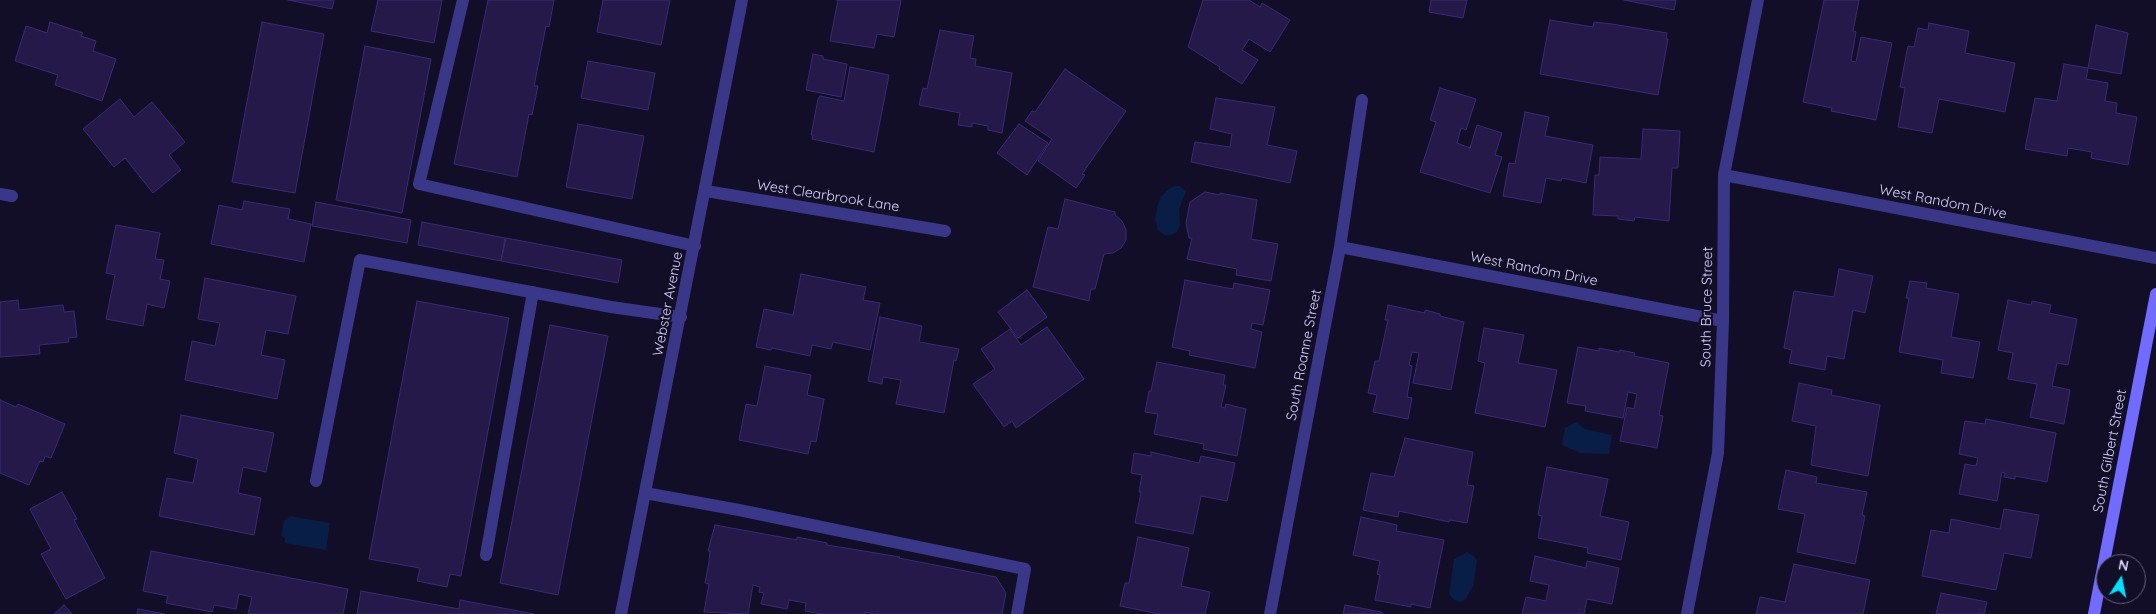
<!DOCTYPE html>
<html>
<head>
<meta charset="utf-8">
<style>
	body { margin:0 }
	#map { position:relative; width:2156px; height:614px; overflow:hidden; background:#130e27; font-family:Quicksand,sans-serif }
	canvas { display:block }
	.north { position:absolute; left:2096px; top:554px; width:50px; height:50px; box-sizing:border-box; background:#130e27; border:1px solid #635d7d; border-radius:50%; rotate:11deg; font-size:14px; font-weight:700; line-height:20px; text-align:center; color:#dad4ff }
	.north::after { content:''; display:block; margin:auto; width:18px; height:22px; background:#00e1ff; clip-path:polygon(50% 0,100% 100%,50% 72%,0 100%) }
</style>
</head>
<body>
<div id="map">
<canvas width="2156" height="614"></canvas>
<div class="north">N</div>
</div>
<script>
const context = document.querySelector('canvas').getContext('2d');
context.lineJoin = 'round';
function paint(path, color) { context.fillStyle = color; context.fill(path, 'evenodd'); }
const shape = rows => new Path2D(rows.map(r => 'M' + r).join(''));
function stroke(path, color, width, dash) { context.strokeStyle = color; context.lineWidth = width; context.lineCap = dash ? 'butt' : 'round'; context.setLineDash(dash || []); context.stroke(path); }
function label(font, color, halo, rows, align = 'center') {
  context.font = font + ' Quicksand,sans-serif'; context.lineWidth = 4.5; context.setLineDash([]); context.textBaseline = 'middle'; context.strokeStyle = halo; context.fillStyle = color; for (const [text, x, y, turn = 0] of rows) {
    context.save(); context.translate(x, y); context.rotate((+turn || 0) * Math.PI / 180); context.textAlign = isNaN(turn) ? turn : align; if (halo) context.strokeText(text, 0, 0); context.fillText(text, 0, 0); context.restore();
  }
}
const water = shape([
	[1174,186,1180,186,1186,191,1179,209,1180,225,1177,232,1171,235,1164,235,1158,230,1155,219,1157,208,1160,198,1166,191],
	[1577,422,1584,429,1612,435,1609,454,1581,453,1562,445,1565,428],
	[289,516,330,523,326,550,285,543,285,538,281,536,284,520,287,520],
	[1467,552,1473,555,1477,561,1473,586,1466,599,1461,602,1454,600,1449,594,1454,559]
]);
const building = shape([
	[288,0,334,0,332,9,288,0],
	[378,0,442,0,434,43,371,31,378,0],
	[488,0,554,0,549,27,546,26,534,86,538,86,532,115,529,114,517,177,454,164,488,0],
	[603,0,670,0,661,45,597,32,603,0],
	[837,0,901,0,894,37,877,34,874,48,830,41,838,0,837,0],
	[1203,0,1249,0,1260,7,1262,3,1290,20,1270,52,1249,39,1242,50,1258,60,1242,84,1219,69,1220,67,1188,47,1203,0],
	[1431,0,1467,0,1463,18,1429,12,1431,0],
	[1624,0,1676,0,1674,10,1624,0],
	[1824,0,1859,0,1853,31,1856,32,1851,61,1856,62,1861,37,1892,43,1876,120,1831,111,1832,108,1803,102,1824,0],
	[1550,20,1593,27,1594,22,1612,24,1667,33,1666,39,1668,39,1658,95,1540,74,1550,20],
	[50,22,83,33,81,36,96,41,93,51,116,59,102,101,55,85,58,75,15,61,26,26,47,33,50,22],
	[262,22,324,34,295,193,232,182,262,22],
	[1929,23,1969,31,1965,53,2015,63,2005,112,1939,99,1932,133,1898,127,1905,88,1900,87,1908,46,1914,47,1918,28,1928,30,1929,23],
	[2096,25,2128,33,2121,74,2088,68,2096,25],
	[940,30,974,36,970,58,976,59,975,66,1012,73,1002,133,988,130,988,126,972,123,972,127,958,125,960,113,919,105,923,88,927,89,940,30],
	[365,46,431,59,402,213,336,200,365,46],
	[813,54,823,56,823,59,847,64,841,97,806,90,813,54],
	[588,61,655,73,648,110,581,98,588,61],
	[2064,64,2088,68,2086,79,2108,83,2105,101,2117,103,2116,113,2137,117,2128,165,2091,158,2092,152,2068,148,2067,156,2025,149,2035,98,2057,101,2064,64],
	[850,67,889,75,874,152,812,139,813,135,811,135,818,99,820,96,844,101,850,67],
	[1065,69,1126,111,1082,174,1085,175,1076,188,1038,161,1052,139,1025,121,1032,111,1035,112,1065,69],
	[1440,88,1476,99,1466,130,1461,128,1457,143,1470,148,1477,125,1502,133,1495,155,1502,157,1490,193,1420,172,1436,122,1430,120,1440,88],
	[1216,98,1275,107,1267,145,1297,151,1290,183,1191,162,1195,142,1230,147,1232,134,1210,129,1216,98],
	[120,99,134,117,152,102,185,142,169,155,181,170,153,193,125,158,114,167,83,129,120,99],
	[1525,112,1549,117,1545,136,1593,145,1586,183,1562,178,1561,181,1546,178,1541,203,1503,196,1509,163,1515,164,1525,112],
	[578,124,644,136,632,199,566,187,578,124],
	[1019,124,1048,143,1027,175,997,153,1019,124],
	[1643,129,1680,131,1678,168,1672,168,1669,221,1635,217,1634,221,1618,219,1618,216,1593,215,1595,175,1599,175,1600,157,1641,159,1643,129],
	[1205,192,1220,195,1220,193,1257,200,1251,239,1278,244,1271,281,1236,275,1237,269,1187,259,1192,238,1189,238,1186,223,1190,202,1205,192],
	[1065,199,1115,212,1115,215,1122,221,1126,230,1126,240,1121,248,1113,253,1104,254,1095,289,1091,289,1089,301,1033,287,1048,227,1058,229,1065,199],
	[244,201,290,209,288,219,311,224,304,262,211,244,219,205,242,210,244,201],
	[316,202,411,220,407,243,312,226,316,202],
	[422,222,505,238,501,261,418,245,422,222],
	[116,225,160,233,155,259,164,260,160,279,170,281,164,308,147,304,143,326,106,319,115,275,106,273,116,225],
	[506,238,622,260,618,283,501,261,506,238],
	[1839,269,1873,276,1865,313,1853,310,1844,359,1827,356,1825,370,1789,363,1792,350,1784,348,1794,291,1834,297,1839,269],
	[801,274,866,287,863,300,880,303,870,350,833,342,831,349,812,345,810,356,772,348,771,350,756,347,764,309,793,315,801,274],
	[205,278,296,296,288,334,266,330,261,355,285,360,277,399,185,380,192,341,215,346,220,323,198,319,205,278],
	[1185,280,1233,289,1234,283,1270,290,1263,325,1252,323,1251,329,1262,332,1255,368,1189,355,1190,351,1172,347,1185,280],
	[1910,281,1927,283,1926,288,1959,294,1951,337,1980,342,1973,378,1941,373,1943,360,1899,352,1909,298,1906,298,1910,281],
	[1027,290,1047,317,1018,338,998,312,1027,290],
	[18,300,19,310,63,305,64,312,74,311,77,337,68,338,69,342,39,345,40,354,0,357,0,302,18,300],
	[2008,300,2031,305,2032,301,2051,305,2049,313,2077,319,2068,365,2057,363,2052,386,2070,390,2064,424,2030,417,2037,384,2008,379,2013,353,1998,350,2008,300],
	[417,301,509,318,461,576,450,574,447,587,417,581,420,568,369,559,417,301],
	[1388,305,1425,313,1425,310,1440,314,1440,316,1464,322,1451,390,1413,383,1419,353,1412,352,1409,365,1412,366,1407,397,1412,398,1408,419,1373,412,1377,395,1368,393,1375,361,1379,361,1388,320,1385,320,1388,305],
	[880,317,922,326,919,342,959,349,956,361,954,360,944,413,896,404,901,380,883,377,882,384,868,381,880,317],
	[550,325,608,336,558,595,500,583,550,325],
	[1047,327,1084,379,1016,428,1012,421,1004,427,973,384,995,369,981,349,1010,329,1021,345,1047,327],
	[1484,328,1524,335,1518,363,1557,370,1545,427,1475,413,1485,363,1478,361,1484,328],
	[1578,347,1599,351,1599,348,1619,352,1620,350,1635,353,1634,356,1669,363,1659,415,1663,416,1657,448,1620,441,1627,407,1634,409,1637,394,1628,392,1623,418,1585,411,1586,406,1567,403,1578,347],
	[1157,362,1225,375,1223,385,1226,385,1221,407,1225,408,1226,404,1246,409,1237,456,1203,449,1204,444,1154,434,1158,414,1145,412,1149,391,1151,391,1157,362],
	[765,366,811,375,807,395,824,399,816,442,811,441,808,454,739,440,746,404,757,406,765,366],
	[1799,383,1832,390,1831,395,1880,405,1868,476,1811,465,1816,426,1792,421,1799,383],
	[0,400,16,407,18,404,65,424,51,458,45,456,43,462,40,461,29,485,0,473,0,400],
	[181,415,274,433,266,472,243,467,238,493,261,498,254,535,159,516,167,478,193,483,198,459,174,453,181,415],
	[1986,419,2056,433,2047,482,2015,476,2015,479,2004,477,2005,473,2002,472,1997,501,1959,494,1965,464,1976,466,1978,458,1959,454,1965,421,1985,424,1986,419],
	[1405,438,1473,452,1467,485,1474,486,1467,523,1450,520,1449,522,1399,511,1398,517,1363,510,1371,473,1394,477,1405,438],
	[1151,452,1199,463,1201,456,1235,463,1227,501,1201,496,1193,534,1135,523,1141,492,1139,492,1142,475,1131,473,1134,453,1151,456,1151,452],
	[1547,467,1608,479,1600,516,1629,522,1621,560,1587,553,1588,548,1538,538,1542,516,1538,515,1547,467],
	[1786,470,1817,477,1816,483,1867,492,1862,515,1865,516,1855,564,1797,552,1805,514,1778,509,1786,470],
	[62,492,77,519,74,520,105,578,66,599,41,554,51,549,30,509,62,492],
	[2004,509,2039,515,2031,558,2004,553,1996,590,1922,576,1931,530,1949,533,1951,519,2000,529,2004,509],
	[1361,517,1397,525,1396,531,1444,540,1430,608,1411,604,1411,607,1375,600,1380,575,1377,574,1380,561,1353,555,1361,517],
	[715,525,797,540,797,537,827,543,827,545,900,557,899,558,996,577,1006,593,1002,614,874,614,865,612,865,614,822,614,805,611,806,603,789,600,787,609,761,604,764,593,759,592,760,587,753,585,748,614,704,612,709,584,705,583,709,562,710,551,708,551,715,525],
	[1138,537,1189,548,1181,586,1210,592,1205,614,1159,614,1120,606,1125,583,1129,583,1138,537],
	[151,551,348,589,343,614,248,614,252,597,239,594,236,609,214,605,212,612,166,603,168,596,143,591,151,551],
	[1535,556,1586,568,1587,561,1619,568,1612,604,1587,599,1584,614,1522,614,1526,597,1546,601,1549,585,1530,581,1535,556],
	[1794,564,1870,580,1863,614,1756,614,1760,597,1785,602,1794,564],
	[361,591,459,609,460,600,534,614,357,614,361,591],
	[1941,593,1987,602,1984,614,1936,614,1941,593],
	[64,605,72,614,54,614,64,605],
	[1345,605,1381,612,1384,614,1343,614,1345,605],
	[138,609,165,614,137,614,138,609]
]);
const lane = shape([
	[463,0,419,184,695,246],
	[316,481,360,260,611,307,681,317],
	[645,493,739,510,1025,569,1017,614],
	[486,555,533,292]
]);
const street = shape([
	[1724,175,2156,258],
	[706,191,945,231],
	[0,194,12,196],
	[1340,247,1723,321],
	[621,614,742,0],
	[1270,614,1340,247,1362,100],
	[1687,614,1718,453,1723,321,1724,175,1758,0]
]);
const secondary = shape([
	[2094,614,2156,294]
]);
const streetNames = [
	["West Clearbrook Lane",828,196,9],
	["West Random Drive",1943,202,11],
	["West Random Drive",1534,269,11],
	["Webster Avenue",668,304,-79],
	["South Bruce Street",1707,307,-89],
	["South Roanne Street",1304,355,-79],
	["South Gilbert Street",2110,451,-79]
];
paint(water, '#081e47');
paint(building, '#241949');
stroke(building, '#3b2a76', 1);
stroke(lane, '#3b3788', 12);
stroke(street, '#3b3788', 12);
stroke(secondary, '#726bff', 12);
label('14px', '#dad4ff', '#130e27', streetNames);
</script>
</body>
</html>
